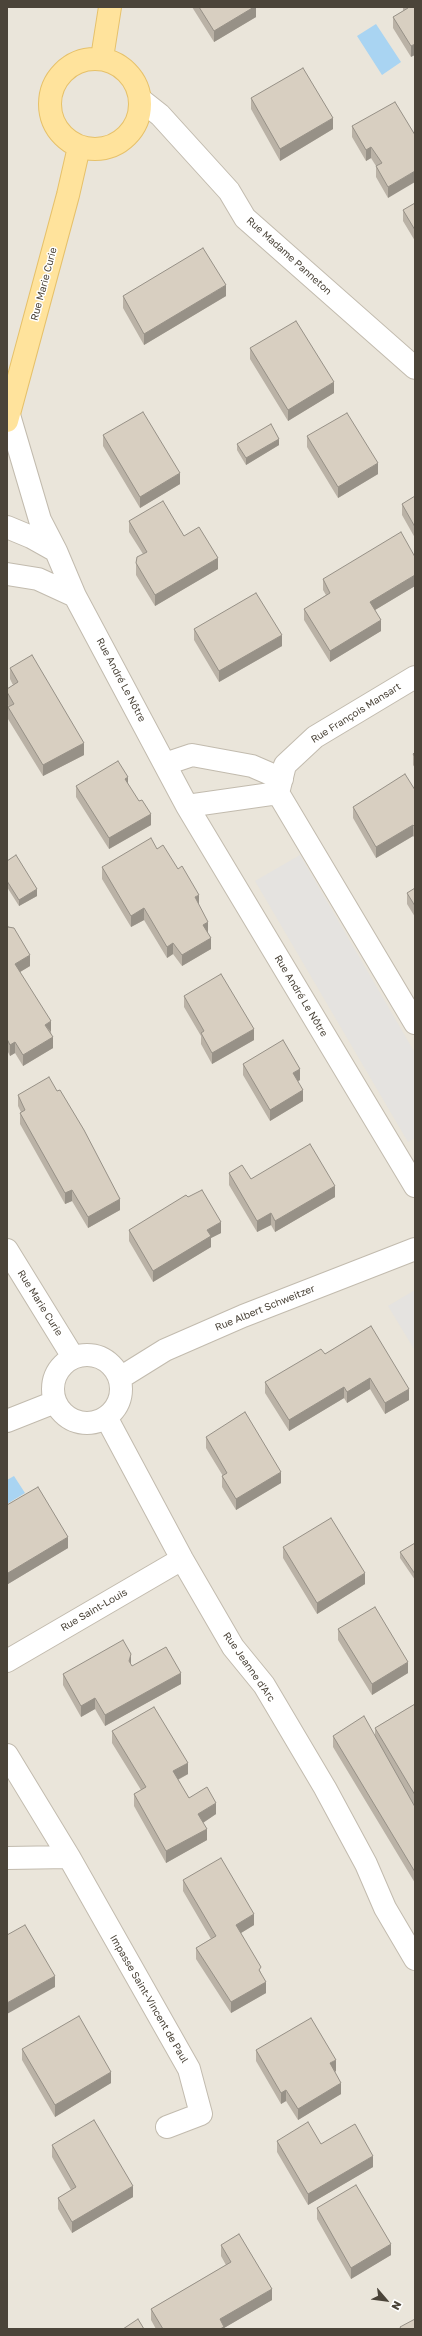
<!DOCTYPE html>
<html>
<head>
<meta charset="utf-8">
<style>
	body { margin:0 }
	#map { position:relative; width:422px; height:2336px; overflow:hidden; background:#f6f3ec; font-family:"Golos Text",sans-serif }
	canvas { display:block }
	.frame { position:absolute; inset:0; border:8px solid #4b4439; pointer-events:none }
	.north { position:absolute; left:366px; top:2280px; width:40px; height:40px; -webkit-text-stroke:3px #fff; paint-order:stroke; rotate:118deg; font-size:11px; font-weight:700; line-height:16px; text-align:center; color:#4b4439 }
	.north::after { content:''; display:block; margin:auto; width:14px; height:18px; background:#4b4439; clip-path:polygon(50% 0,100% 100%,50% 72%,0 100%) }
</style>
</head>
<body>
<div id="map">
<canvas width="422" height="2336"></canvas>
<div class="frame"></div>
<div class="north">N</div>
</div>
<script>
const context = document.querySelector('canvas').getContext('2d');
context.lineJoin = 'round';
function paint(path, color) { context.fillStyle = color; context.fill(path, 'evenodd'); }
const shape = rows => new Path2D(rows.map(r => 'M' + r).join(''));
function stroke(path, color, width, dash) { context.strokeStyle = color; context.lineWidth = width; context.lineCap = dash ? 'butt' : 'round'; context.setLineDash(dash || []); context.stroke(path); }
function label(font, color, halo, rows, align = 'center') {
  context.font = font + ' "Golos Text",sans-serif'; context.lineWidth = 3; context.setLineDash([]); context.textBaseline = 'middle'; context.strokeStyle = halo; context.fillStyle = color; for (const [text, x, y, turn = 0] of rows) {
    context.save(); context.translate(x, y); context.rotate((+turn || 0) * Math.PI / 180); context.textAlign = isNaN(turn) ? turn : align; if (halo) context.strokeText(text, 0, 0); context.fillText(text, 0, 0); context.restore();
  }
}
const residential = shape([
	[7,7,415,7,415,2329,7,2329]
]);
const parking = shape([
	[300,855,415,1053,415,1138,408,1142,255,881],
	[415,1290,415,1349,414,1349,388,1306]
]);
const water = shape([
	[376,24,401,62,382,75,357,36],
	[14,1476,25,1493,7,1504,7,1480]
]);
const minor = shape([
	[141,100,160,115,229,191,245,218,415,368],
	[9,415,40,520,56,551],
	[7,527,31,537,56,551,75,596,187,806,415,1186],
	[7,574,38,579,75,596],
	[165,764,192,755,252,766,282,779],
	[278,793,415,1023],
	[278,793,285,765,315,737,415,677],
	[187,806,278,793],
	[7,1250,73,1357],
	'53 1389a34 34 0 1 1 68 0a34 34 0 1 1-68 0Z',
	[120,1378,165,1350,243,1316,415,1249],
	[106,1417,182,1559,233,1647,264,1685,325,1788,366,1864,385,1908,415,1959],
	[7,1421,55,1402],
	[7,1661,182,1559],
	[7,1755,69,1857,189,2069,201,2114,167,2127],
	[7,1858,69,1857]
]);
const major = shape([
	[102,58,110,7],
	'50 104a45 45 0 1 1 90 0a45 45 0 1 1-90 0Z',
	[7,421,68,195,79,147]
]);
const wall = shape([
	[192,7,256,7,256,17,214,42],
	[403,7,415,7,411,57,393,28,393,17,403,11],
	[251,98,333,129,280,161,251,109],
	[352,126,415,135,388,198,376,177,376,166,371,158,366,161,352,137],
	[415,203,415,241,403,221,403,210],
	[123,296,226,296,144,345,123,308],
	[250,348,334,393,288,421,250,359],
	[103,435,180,484,140,508,103,446],
	[307,436,378,474,338,498,307,447],
	[237,444,279,445,246,465,237,450],
	[415,496,415,538,402,515,402,504],
	[129,521,184,536,218,569,155,606,136,575,136,563,143,554,129,532],
	[415,557,415,586,375,610,381,631,330,662,304,620,304,609,326,595,323,590,323,579],
	[194,629,282,646,219,682,194,640],
	[10,668,84,755,43,776,8,719,8,707,9,707,7,703,7,689,13,685,10,679],
	[415,752,415,768,413,765,413,754],
	[128,784,151,825,109,849,76,797,76,786],
	[415,790,415,838,413,836,376,858,353,818,353,807],
	[157,849,199,905,208,933,211,949,182,966,173,954,167,958,144,920,131,927,102,879,102,867],
	[7,861,37,896,19,906,7,887],
	[415,888,415,917,407,904,407,893],
	[7,928,30,966,20,972,51,1032,53,1048,23,1066,15,1053,10,1056,7,1050],
	[184,996,254,1040,212,1064,201,1044,201,1036,184,1007],
	[243,1064,300,1080,298,1081,303,1101,270,1121,243,1075],
	[18,1095,120,1210,88,1228,72,1201,65,1204,20,1124,20,1113,21,1112,18,1106],
	[229,1173,251,1179,335,1197,275,1232,271,1225,257,1232,229,1185],
	[129,1230,221,1233,211,1238,211,1247,153,1282,129,1241],
	[371,1326,409,1400,385,1414,370,1389,347,1403,344,1398,289,1431,265,1393,265,1382,325,1354],
	[206,1437,281,1483,236,1510,222,1487,222,1476,223,1476,206,1448],
	[7,1505,68,1548,8,1584,7,1583],
	[415,1543,415,1580,400,1558,400,1552],
	[283,1547,365,1584,317,1614,283,1558],
	[338,1629,408,1673,372,1695,338,1640],
	[131,1665,132,1666,181,1684,105,1726,95,1709,81,1717,63,1685,63,1674],
	[415,1704,415,1883,333,1747,333,1736,375,1736,375,1728],
	[112,1731,188,1774,178,1780,189,1798,216,1814,203,1823,207,1840,166,1863,134,1806,134,1794,141,1790,112,1743],
	[183,1880,254,1925,241,1933,261,1973,266,1993,231,2013,196,1959,196,1948,211,1939,183,1891],
	[22,2049,111,2083,55,2117,22,2060],
	[256,2050,336,2071,335,2072,341,2094,298,2120,286,2101,281,2104,256,2061],
	[277,2141,321,2144,373,2167,308,2205,277,2152],
	[52,2145,133,2197,72,2233,58,2209,58,2198,71,2190,52,2157],
	[317,2208,391,2255,351,2279,317,2219],
	[221,2245,272,2300,224,2328,224,2329,156,2329,151,2320,151,2309,226,2265,221,2256]
]);
const shadedWall = shape([
	[254,7,256,7,256,17,214,42,214,31],
	[415,44,415,55,411,57,411,46],
	[333,118,333,129,280,161,280,149],
	[371,147,371,158,366,161,366,150],
	[415,171,415,182,388,198,388,187],
	[226,285,226,296,144,345,144,334],
	[334,382,334,393,288,421,288,410],
	[279,439,279,445,246,465,246,458],
	[378,463,378,474,338,498,338,487],
	[180,473,180,484,140,508,140,497],
	[218,558,218,569,155,606,155,595],
	[415,575,415,586,370,613,370,602],
	[381,620,381,631,330,662,330,651],
	[282,635,282,646,219,682,219,671],
	[84,743,84,755,43,776,43,765],
	[128,777,128,788,125,779],
	[151,814,151,825,109,849,109,838],
	[413,825,413,836,376,858,376,847],
	[37,889,37,896,19,906,19,900],
	[199,895,199,906,195,897],
	[144,908,144,920,131,927,131,916],
	[208,922,208,933,203,936,203,925],
	[211,938,211,949,182,966,182,955],
	[173,943,173,954,167,958,167,947],
	[30,955,30,966,15,975,15,964],
	[51,1021,51,1032,45,1025],
	[254,1029,254,1040,212,1064,212,1053],
	[53,1037,53,1048,23,1066,23,1055],
	[15,1042,15,1053,10,1056,10,1045],
	[300,1069,300,1080,293,1084,293,1073],
	[303,1090,303,1101,270,1121,270,1110],
	[335,1186,335,1197,275,1232,275,1221],
	[72,1190,72,1201,65,1204,65,1193],
	[120,1199,120,1210,88,1228,88,1217],
	[271,1213,271,1225,257,1232,257,1221],
	[221,1222,221,1233,211,1238,211,1247,153,1282,153,1271,207,1230],
	[370,1378,370,1389,347,1403,347,1392],
	[344,1387,344,1398,289,1431,289,1420],
	[409,1389,409,1400,385,1414,385,1403],
	[281,1472,281,1483,236,1510,236,1499],
	[68,1537,68,1548,8,1584,8,1573],
	[365,1573,365,1584,317,1614,317,1603],
	[131,1654,131,1665,129,1661],
	[408,1662,408,1673,372,1695,372,1684],
	[181,1673,181,1684,105,1726,105,1715],
	[95,1698,95,1709,81,1717,81,1706],
	[188,1763,188,1774,173,1782,173,1771],
	[216,1803,216,1814,198,1826,198,1814],
	[207,1829,207,1840,166,1863,166,1851],
	[254,1914,254,1925,236,1936,236,1925],
	[55,1976,55,1987,7,2014,7,2003],
	[266,1982,266,1993,231,2013,231,2002],
	[336,2060,336,2071,330,2074,330,2063],
	[111,2072,111,2083,55,2117,55,2105],
	[341,2083,341,2094,298,2120,298,2109],
	[286,2090,286,2101,281,2104,281,2093],
	[373,2156,373,2167,308,2205,308,2194],
	[133,2186,133,2197,72,2233,72,2222],
	[391,2244,391,2255,351,2279,351,2268],
	[272,2289,272,2300,224,2328,224,2329,220,2329,220,2319]
]);
const building = shape([
	[199,7,254,7,214,31,199,7],
	[407,7,415,7,415,44,411,46,393,17,408,8,407,7],
	[303,68,333,118,280,149,251,98,303,68],
	[395,102,415,135,415,171,388,187,376,166,382,163,371,147,366,150,352,126,395,102],
	[415,203,415,230,403,210,415,203],
	[203,248,226,285,144,334,123,296,203,248],
	[296,321,334,382,288,410,250,348,296,321],
	[143,412,180,473,140,497,103,435,143,412],
	[347,413,378,463,338,487,307,436,347,413],
	[271,424,279,439,246,458,237,444,271,424],
	[415,496,415,527,402,504,415,496],
	[163,501,184,536,199,527,218,558,155,595,136,563,137,557,147,552,129,521,163,501],
	[401,532,415,557,415,575,370,602,381,620,330,651,304,609,330,593,323,579,401,532],
	[256,593,282,635,219,671,194,629,256,593],
	[32,655,84,743,43,765,8,707,14,704,7,692,7,689,18,682,10,668,32,655],
	[415,752,415,757,413,754,415,752],
	[118,761,128,777,125,779,139,801,142,800,151,814,109,838,76,786,118,761],
	[405,774,415,790,415,827,413,825,376,847,353,807,405,774],
	[151,838,157,849,163,845,178,869,182,866,199,895,195,897,208,922,203,925,211,938,182,955,173,943,167,947,144,908,131,916,102,867,151,838],
	[16,855,37,889,19,900,7,881,7,861,16,855],
	[415,888,415,906,407,893,415,888],
	[8,927,14,928,30,955,15,964,51,1021,45,1025,53,1037,23,1055,15,1042,10,1045,7,1039,7,928,8,927],
	[221,974,254,1029,212,1053,201,1033,204,1031,184,996,221,974],
	[283,1040,300,1069,293,1073,303,1090,270,1110,243,1064,283,1040],
	[49,1077,57,1091,60,1090,84,1130,120,1199,88,1217,72,1190,65,1193,20,1113,25,1110,18,1095,49,1077],
	[310,1144,335,1186,275,1221,271,1213,257,1221,229,1173,242,1165,251,1179,310,1144],
	[202,1190,221,1222,207,1230,211,1236,153,1271,129,1230,186,1195,188,1197,202,1190],
	[371,1326,409,1389,385,1403,370,1378,347,1392,344,1387,289,1420,265,1382,321,1349,325,1354,371,1326],
	[245,1412,281,1472,236,1499,222,1476,227,1473,206,1437,245,1412],
	[38,1487,68,1537,8,1573,7,1572,7,1505,38,1487],
	[331,1518,365,1573,317,1603,283,1547,331,1518],
	[415,1543,415,1574,400,1552,415,1543],
	[375,1607,408,1662,372,1684,338,1629,375,1607],
	[123,1640,131,1654,129,1661,132,1666,166,1647,181,1673,105,1715,95,1698,81,1706,63,1674,123,1640],
	[415,1704,415,1795,375,1728,415,1704],
	[154,1707,188,1763,173,1771,189,1798,207,1787,216,1803,198,1814,207,1829,166,1851,134,1794,146,1787,112,1731,154,1707],
	[364,1716,415,1807,415,1872,333,1736,364,1716],
	[221,1858,254,1914,236,1925,261,1967,259,1970,266,1982,231,2002,196,1948,216,1936,183,1880,221,1858],
	[25,1925,55,1976,7,2003,7,1935,25,1925],
	[79,2016,111,2072,55,2105,22,2049,79,2016],
	[311,2018,336,2060,330,2063,341,2083,298,2109,286,2090,281,2093,256,2050,311,2018],
	[94,2120,133,2186,72,2222,58,2198,76,2187,52,2145,94,2120],
	[308,2122,321,2144,355,2124,373,2156,308,2194,277,2141,308,2122],
	[356,2185,391,2244,351,2268,317,2208,356,2185],
	[239,2234,272,2289,220,2319,224,2327,220,2329,163,2329,151,2309,231,2262,221,2245,239,2234],
	[138,2319,144,2329,123,2329,138,2319],
	[415,2319,415,2329,401,2329,400,2327,415,2319]
]);
const streetNames = [
	["Rue Madame Panneton",289,256,42],
	["Rue Marie Curie",44,284,-75],
	["Rue André Le Nôtre",121,680,62],
	["Rue François Mansart",356,713,-32],
	["Rue André Le Nôtre",301,996,59],
	["Rue Marie Curie",40,1303,58],
	["Rue Albert Schweitzer",265,1308,-22],
	["Rue Saint-Louis",94,1610,-30],
	["Rue Jeanne d'Arc",249,1667,55],
	["Impasse Saint-Vincent de Paul",149,1999,60]
];
paint(residential, '#eae5da');
paint(parking, '#e5e3e0');
paint(water, '#a9d4f2');
stroke(minor, '#c2bbae', 24);
stroke(major, '#e6c16a', 24);
stroke(minor, '#fff', 22);
stroke(major, '#ffe39c', 22);
paint(wall, '#bab2a6');
paint(shadedWall, '#979187');
paint(building, '#d8cfc1');
stroke(building, '#979187', 1);
label('10px', '#4b4439', '#fff', streetNames);
</script>
</body>
</html>
